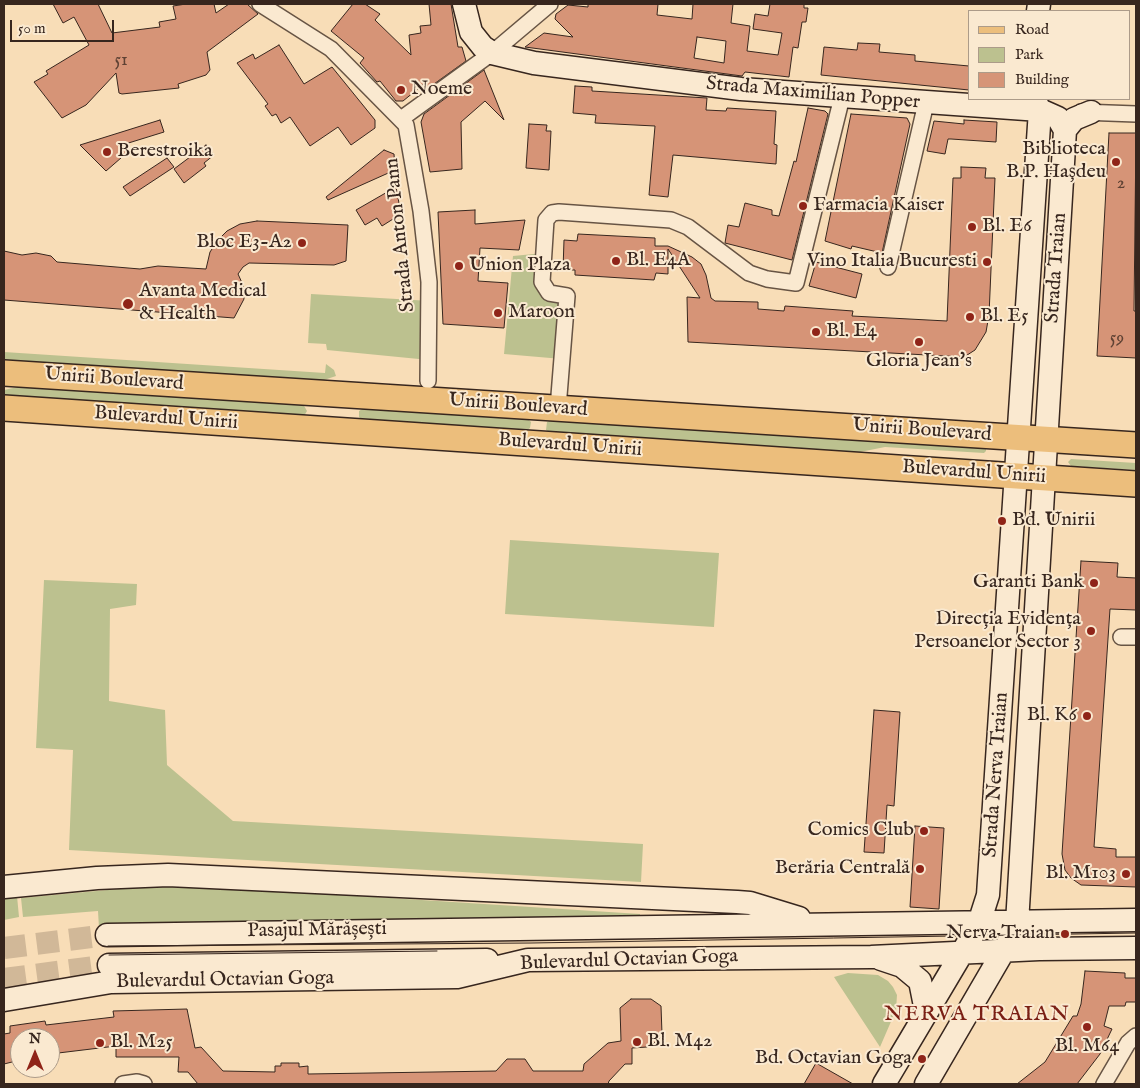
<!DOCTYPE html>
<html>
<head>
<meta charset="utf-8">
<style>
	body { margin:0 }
	#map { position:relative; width:1140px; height:1088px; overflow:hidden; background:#f8ddb7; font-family:"IM FELL English",serif }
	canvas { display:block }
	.frame { position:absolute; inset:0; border:5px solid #37261e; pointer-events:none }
	.legend { position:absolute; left:968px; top:10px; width:162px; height:90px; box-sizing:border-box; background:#fae9d0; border:1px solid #ac9b89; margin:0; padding:6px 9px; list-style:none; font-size:15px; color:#37261e }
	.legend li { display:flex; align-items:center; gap:10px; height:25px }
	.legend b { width:25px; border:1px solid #ac9b89 }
	.north { position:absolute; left:10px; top:1028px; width:50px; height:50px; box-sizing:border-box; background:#fae9d0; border:1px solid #ac9b89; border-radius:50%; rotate:0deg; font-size:14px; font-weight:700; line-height:20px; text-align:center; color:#37261e }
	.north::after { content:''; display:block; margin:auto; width:18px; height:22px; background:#8f2418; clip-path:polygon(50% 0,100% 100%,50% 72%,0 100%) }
	.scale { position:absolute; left:10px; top:20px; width:104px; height:22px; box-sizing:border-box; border:2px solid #37261e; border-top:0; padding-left:6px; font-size:15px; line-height:18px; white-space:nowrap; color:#37261e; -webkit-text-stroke:4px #fae9d0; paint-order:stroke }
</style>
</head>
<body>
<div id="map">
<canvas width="1140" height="1088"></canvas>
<div class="frame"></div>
<ul class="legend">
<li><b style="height:6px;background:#ecbe7c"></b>Road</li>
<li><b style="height:14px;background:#bcc18f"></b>Park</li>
<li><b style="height:14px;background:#d69477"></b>Building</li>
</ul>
<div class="north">N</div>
<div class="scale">50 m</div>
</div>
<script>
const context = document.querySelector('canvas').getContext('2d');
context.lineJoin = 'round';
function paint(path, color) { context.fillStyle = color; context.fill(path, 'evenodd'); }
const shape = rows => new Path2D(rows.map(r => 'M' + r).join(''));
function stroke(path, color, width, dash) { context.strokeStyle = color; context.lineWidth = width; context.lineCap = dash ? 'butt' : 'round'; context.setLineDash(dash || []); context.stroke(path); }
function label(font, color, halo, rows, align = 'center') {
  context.font = font + ' "IM FELL English",serif'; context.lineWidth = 4; context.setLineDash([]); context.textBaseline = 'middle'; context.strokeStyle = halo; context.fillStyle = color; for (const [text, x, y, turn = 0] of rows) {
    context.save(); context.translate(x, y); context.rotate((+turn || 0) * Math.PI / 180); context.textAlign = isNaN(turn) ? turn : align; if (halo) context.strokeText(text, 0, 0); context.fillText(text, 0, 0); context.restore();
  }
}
const green = shape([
	[544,253,543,282,567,296,562,359,504,354,513,256],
	[311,294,431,301,429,360,327,350,326,344,308,343],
	[4,352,325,373,326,364,334,370,336,376,321,381,4,361],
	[22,386,303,404,307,411,304,416,4,398,4,390],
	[364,408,526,417,531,422,530,428,525,432,363,421,359,417,359,411],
	[554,419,986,447,986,451,984,453,885,447,855,453,552,434,546,430,547,422],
	[1071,459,1136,463,1136,470,1071,466,1068,462],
	[510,540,719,553,714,627,505,614],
	[44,580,137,584,136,605,110,609,109,701,165,710,167,765,233,821,643,844,641,882,69,850,73,750,36,748],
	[172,884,640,914,640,921,99,928,98,911,23,917,21,898],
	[17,896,19,917,4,920,4,897],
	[848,973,878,975,888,981,893,987,897,995,896,1010,880,1047,834,977]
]);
const building = shape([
	[53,4,98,4,112,33,160,27,159,22,176,19,173,6,186,4,214,4,216,13,229,4,247,4,258,14,207,52,210,70,206,75,178,84,179,88,122,94,119,93,116,73,86,105,62,118,34,82,48,74,46,71,89,45,74,17,63,23,53,4],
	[353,4,365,4,380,14,375,20,411,55,409,35,421,33,420,26,431,25,429,4,451,4,458,47,462,47,466,61,427,89,425,83,403,101,396,101,380,81,377,82,360,63,364,58,331,31,353,4],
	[588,4,658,4,657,15,692,19,693,4,733,4,731,23,750,26,747,51,778,55,782,33,753,29,755,14,768,16,770,4,804,4,804,8,808,8,806,22,802,22,798,48,793,47,789,77,745,72,742,76,525,47,544,33,573,37,555,19,556,14,568,5,588,7,588,4],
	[697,37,726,41,724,63,694,58,697,37],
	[858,43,880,44,879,52,915,55,915,61,969,66,969,90,821,75,824,47,857,50,858,43],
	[279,45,304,84,332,67,375,120,375,128,351,145,338,127,310,146,290,117,281,123,276,114,272,116,265,106,268,104,237,63,253,54,255,59,279,45],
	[484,70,504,120,485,101,461,122,462,169,430,172,421,122,424,114,484,70],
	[575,86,592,87,592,91,707,98,706,110,726,111,727,108,776,111,774,144,777,145,776,164,673,155,668,197,649,195,655,126,595,123,596,115,573,113,575,86],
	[808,108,825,111,828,114,792,260,725,243,728,225,739,227,745,203,772,210,772,215,779,216,794,161,796,162,808,108],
	[851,114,907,118,910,124,882,253,852,246,851,249,825,241,851,114],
	[160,120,164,132,122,145,129,151,106,171,80,145,160,120],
	[964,120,997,122,996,142,951,139,948,139,945,154,927,151,934,121,964,124,964,120],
	[529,124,547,125,546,131,551,131,549,170,526,168,529,124],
	[1109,133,1136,133,1134,311,1136,311,1136,358,1097,356,1109,133],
	[206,145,214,155,204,163,206,166,184,183,174,169,206,145],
	[384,150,394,154,395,170,328,200,326,197,384,150],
	[167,158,174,167,130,196,123,187,167,158],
	[961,167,986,168,985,178,995,178,989,315,986,332,975,350,964,357,688,342,687,297,700,298,668,249,668,274,656,273,654,280,575,275,575,270,563,270,564,240,577,241,578,234,655,238,655,246,668,246,692,257,701,264,706,275,711,298,715,301,758,302,758,309,784,311,785,306,853,311,852,316,947,321,953,178,961,178,961,167],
	[396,187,401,214,382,226,377,218,365,225,356,210,396,187],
	[475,210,475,224,525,220,519,250,480,248,478,281,508,283,504,328,443,324,438,212,475,210],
	[257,221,348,225,346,261,334,265,249,263,243,267,238,274,243,285,244,299,234,318,4,300,4,251,22,255,36,253,51,256,57,262,140,269,158,266,206,269,210,252,218,240,227,231,240,224,257,221],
	[816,262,862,274,856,298,809,286,816,262],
	[1081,561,1118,563,1117,577,1136,578,1136,610,1110,609,1094,847,1116,849,1116,857,1136,857,1136,887,1081,885,1071,878,1065,870,1062,854,1081,561],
	[874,710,900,712,894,806,887,805,884,853,864,852,874,710],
	[915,826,944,828,939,909,910,907,915,826],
	[1085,971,1125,973,1125,978,1136,978,1136,1002,1126,1002,1125,1006,1109,1006,1104,1026,1112,1029,1100,1054,1077,1084,1017,1084,1045,1062,1073,1016,1077,1016,1081,1004,1085,971],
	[631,999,651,999,661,1006,662,1034,659,1040,647,1047,632,1048,632,1064,625,1064,609,1081,608,1084,198,1084,188,1072,178,1072,179,1057,116,1057,116,1046,50,1054,50,1038,20,1038,20,1060,4,1064,4,1034,10,1033,10,1026,45,1021,46,1025,114,1017,113,1011,187,1009,195,1048,201,1047,223,1071,275,1072,275,1066,281,1066,281,1063,299,1063,299,1067,308,1066,308,1074,496,1071,507,1059,525,1059,533,1071,583,1071,584,1064,608,1043,621,1041,620,1008,631,999],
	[816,1063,853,1084,804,1084,816,1063]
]);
const secondaryTunnel = shape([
	[4,948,107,935],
	[4,979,109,965]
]);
const street = shape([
	[260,4,331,49,406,125,421,211,429,282,428,381],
	[1081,112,1136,114],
	[401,119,492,53,550,4],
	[888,267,926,103],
	[558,408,567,296,549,293,542,282,546,220,552,213,559,212,671,220,688,227,749,273,767,279,796,283,842,97],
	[1121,637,1136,637],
	[123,1084,137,1082,144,1084],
	[1104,1084,1128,1043,1136,1036]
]);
const secondary = shape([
	[464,4,471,32,483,47,492,53,534,63,741,89,1040,110],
	[1038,11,1039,4],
	[1065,130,1074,119,1091,112],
	[4,887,97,878,168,875,737,902,750,903,799,918],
	[107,935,1136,920],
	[881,959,902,966,920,981,926,1011],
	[109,965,487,960],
	[4,1000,111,982,457,977,528,960,871,957,1039,949,1136,948],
	[884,1084,972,936,979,923,988,895,1040,110],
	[926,1084,1007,945,1017,923,1065,130,1058,118,1040,110,1034,99]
]);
const primary = shape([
	[4,373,1136,445],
	[4,408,1136,484]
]);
const tram = shape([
	[108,946,531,943,1136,933],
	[109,955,437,951]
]);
const markers = [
	[401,90,5,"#8f2418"],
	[107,152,5,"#8f2418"],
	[1116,162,5,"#8f2418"],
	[803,206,5,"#8f2418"],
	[972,227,5,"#8f2418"],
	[302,243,5,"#8f2418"],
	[616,261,5,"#8f2418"],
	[987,262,5,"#8f2418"],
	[459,266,5,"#8f2418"],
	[128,304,6,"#8f2418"],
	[498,313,5,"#8f2418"],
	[970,317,5,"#8f2418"],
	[816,332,5,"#8f2418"],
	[919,342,5,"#8f2418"],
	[1002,521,5,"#8f2418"],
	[1094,583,5,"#8f2418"],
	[1091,631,5,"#8f2418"],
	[1087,716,5,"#8f2418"],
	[924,831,5,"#8f2418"],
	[920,869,5,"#8f2418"],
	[1126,874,5,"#8f2418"],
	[1065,934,5,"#8f2418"],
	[1087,1027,5,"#8f2418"],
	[637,1042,5,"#8f2418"],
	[100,1043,5,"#8f2418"],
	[922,1059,5,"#8f2418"]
];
const numberNames = [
	["51",121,61],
	["2",1121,184],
	["59",1117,339]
];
const poiNames = [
	["Noeme",411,90],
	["Biblioteca",1106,150,"right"],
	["B.P. Hașdeu",1106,173,"right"],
	["Berestroika",117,152],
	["Farmacia Kaiser",813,206],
	["Bl. E6",982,227],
	["Bloc E3-A2",292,243,"right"],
	["Bl. E4A",626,261],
	["Vino Italia Bucuresti",977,262,"right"],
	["Union Plaza",469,266],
	["Avanta Medical",139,292],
	["& Health",139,315],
	["Maroon",508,313],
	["Bl. E5",980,317],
	["Bl. E4",826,332],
	["Gloria Jean's",919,362,"center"],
	["Bd. Unirii",1012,521],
	["Garanti Bank",1084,583,"right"],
	["Direcția Evidența",1081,620,"right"],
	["Persoanelor Sector 3",1081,643,"right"],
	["Bl. K6",1077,716,"right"],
	["Comics Club",914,831,"right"],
	["Berăria Centrală",910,869,"right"],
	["Bl. M103",1116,874,"right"],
	["Nerva Traian",1055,934,"right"],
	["Bl. M42",647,1042],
	["Bl. M25",110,1043],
	["Bl. M64",1087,1047,"center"],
	["Bd. Octavian Goga",912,1059,"right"]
];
const streetNames = [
	["Strada Maximilian Popper",813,94,5],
	["Strada Anton Pann",401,235,-96],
	["Strada Traian",1057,268,-86],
	["Unirii Boulevard",114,380,4],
	["Unirii Boulevard",518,406,4],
	["Bulevardul Unirii",166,419,4],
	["Unirii Boulevard",922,431,4],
	["Bulevardul Unirii",570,446,4],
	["Bulevardul Unirii",974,473,4],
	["Strada Nerva Traian",997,775,-86],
	["Pasajul Mărășești",317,931,-1],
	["Bulevardul Octavian Goga",629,961,-2],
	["Bulevardul Octavian Goga",225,981,-1]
];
const quarterNames = [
	["NERVA TRAIAN",977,1015]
];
paint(green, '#bcc18f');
paint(building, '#d69477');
stroke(building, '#37261e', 1);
stroke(secondaryTunnel, '#d1b898', 22, [22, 11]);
stroke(street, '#675444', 18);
stroke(secondary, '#37261e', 25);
stroke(primary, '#37261e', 28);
stroke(street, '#fae9d0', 15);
stroke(secondary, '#fae9d0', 22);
stroke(primary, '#ecbe7c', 25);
stroke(tram, '#37261e', 1);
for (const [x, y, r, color] of markers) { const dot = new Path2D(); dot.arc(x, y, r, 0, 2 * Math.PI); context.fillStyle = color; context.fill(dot); stroke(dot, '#fae9d0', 2); }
label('18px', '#5f4234', null, numberNames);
label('20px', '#37261e', '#fae9d0', poiNames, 'left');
label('20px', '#37261e', '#fae9d0', streetNames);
context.letterSpacing = '1px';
label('22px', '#7a1f14', '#fae9d0', quarterNames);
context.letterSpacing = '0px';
</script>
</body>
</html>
